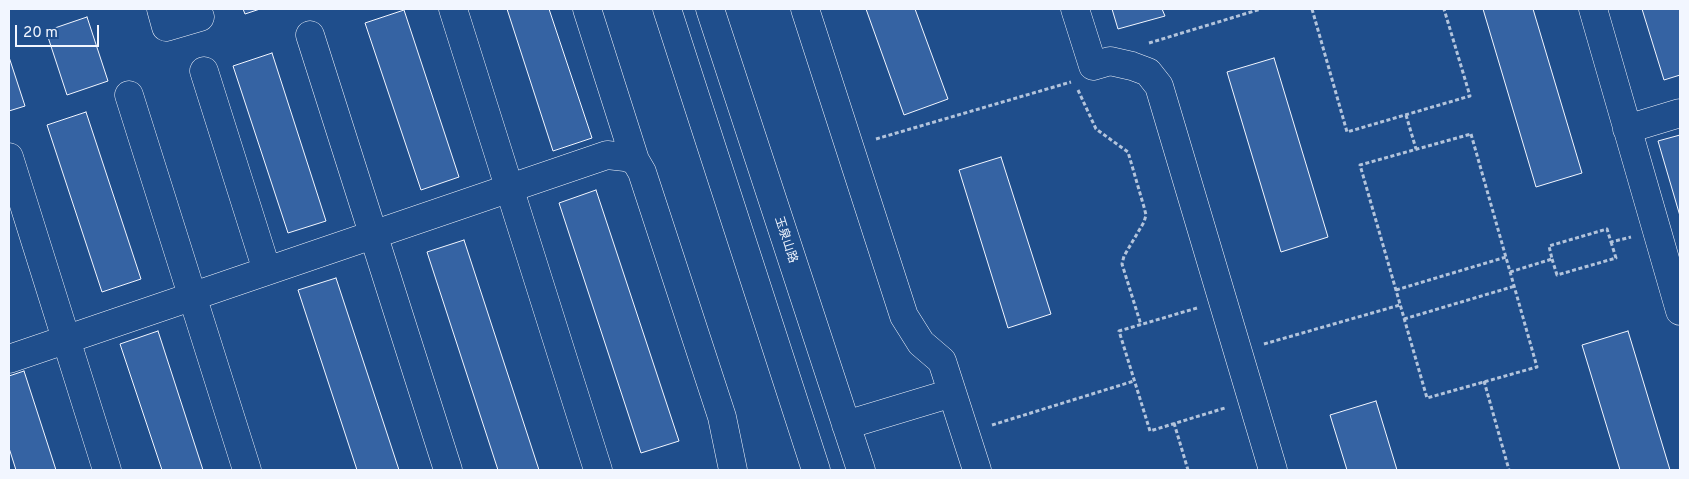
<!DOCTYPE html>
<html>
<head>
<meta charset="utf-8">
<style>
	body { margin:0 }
	#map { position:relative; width:1689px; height:479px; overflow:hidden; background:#1f4e8c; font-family:Overpass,sans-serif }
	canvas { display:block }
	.frame { position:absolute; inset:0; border:10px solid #f2f6ff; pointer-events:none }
	.scale { position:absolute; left:15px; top:25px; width:84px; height:22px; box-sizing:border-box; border:2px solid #f2f6ff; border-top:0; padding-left:6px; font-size:15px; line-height:18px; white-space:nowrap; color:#f2f6ff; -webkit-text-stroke:4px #1f4e8c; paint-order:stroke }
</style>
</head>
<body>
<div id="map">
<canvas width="1689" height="479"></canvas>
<div class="frame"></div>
<div class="scale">20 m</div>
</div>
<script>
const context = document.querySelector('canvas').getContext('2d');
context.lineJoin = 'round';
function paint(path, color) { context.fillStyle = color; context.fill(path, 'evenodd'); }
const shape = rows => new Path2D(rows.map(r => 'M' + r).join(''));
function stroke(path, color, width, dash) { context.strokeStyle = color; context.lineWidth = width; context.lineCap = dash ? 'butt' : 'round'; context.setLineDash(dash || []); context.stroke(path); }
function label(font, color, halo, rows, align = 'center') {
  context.font = font + ' Overpass,"Noto Sans SC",sans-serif'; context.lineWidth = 4; context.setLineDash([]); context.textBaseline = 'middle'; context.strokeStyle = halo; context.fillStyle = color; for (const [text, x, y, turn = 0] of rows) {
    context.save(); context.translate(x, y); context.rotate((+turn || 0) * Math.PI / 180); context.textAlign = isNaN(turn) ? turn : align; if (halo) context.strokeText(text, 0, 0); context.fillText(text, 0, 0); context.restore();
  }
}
const building = shape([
	[243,9,260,9,245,14,243,9],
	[507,9,549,9,592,138,553,151,507,9],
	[866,9,915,9,948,99,904,115,866,9],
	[1112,9,1162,9,1165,16,1118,29,1112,9],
	[1483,9,1533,9,1582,173,1536,187,1483,9],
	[1642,9,1680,9,1680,75,1664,80,1642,9],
	[404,10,459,177,421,190,365,23,404,10],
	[87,17,108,81,67,95,46,31,87,17],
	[272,53,326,221,288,233,233,66,272,53],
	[9,57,25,106,9,111,9,57],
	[1274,58,1328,237,1281,252,1227,72,1274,58],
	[86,112,141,279,102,292,47,125,86,112],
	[1680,135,1680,216,1658,141,1680,135],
	[1001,157,1051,314,1008,328,959,170,1001,157],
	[596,190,679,441,641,453,559,203,596,190],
	[464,240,539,470,498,470,427,252,464,240],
	[336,278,399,470,357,470,298,290,336,278],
	[158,331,203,470,162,470,120,344,158,331],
	[1628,331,1670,470,1620,470,1582,345,1628,331],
	[24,371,56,470,16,470,9,448,9,376,24,371],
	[1376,401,1397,470,1347,470,1330,415,1376,401]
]);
const path = shape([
	[1312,9,1347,132,1470,96,1444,9],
	[1149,43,1261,9],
	[1078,90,1096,129,1128,152,1144,207,1146,215,1144,222,1124,256,1122,264,1141,325],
	[1406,115,1416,149],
	[1471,134,1537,367,1427,398,1360,165,1471,134],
	[876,139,1071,82],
	[1552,259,1557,275,1616,258,1611,242],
	[1510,272,1552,259,1549,246,1607,229,1611,242,1631,237],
	[1396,290,1506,257],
	[1197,308,1119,331,1150,431,1225,408],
	[1404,319,1515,286],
	[1264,344,1400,305],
	[1484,381,1509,470],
	[1174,423,1188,470],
	[992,425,1134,381]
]);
const minor = shape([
	[161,9,166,27,200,17,197,9],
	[453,9,598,470],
	[587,9,635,160],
	[667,9,816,470],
	[710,9,861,470],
	[805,9,904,316,921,343,942,361,977,470],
	[1075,9,1093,66,1110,61,1132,66,1148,72,1159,86,1273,470],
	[1593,9,1680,311],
	[310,35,448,470],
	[204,71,267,271],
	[129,95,247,470],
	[1627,129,1680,113],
	[9,157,107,470],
	[9,359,607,155,625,157,635,160,642,172,722,417,733,470],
	[846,425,952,393]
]);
const streetNames = [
	["玉泉山路",785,240,72]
];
paint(building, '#3563a3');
stroke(building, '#f2f6ff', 1);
stroke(minor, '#f2f6ff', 29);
stroke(path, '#b3c4dc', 3, [4, 2.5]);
stroke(minor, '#1f4e8c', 28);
label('12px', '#f2f6ff', '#1f4e8c', streetNames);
</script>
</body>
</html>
